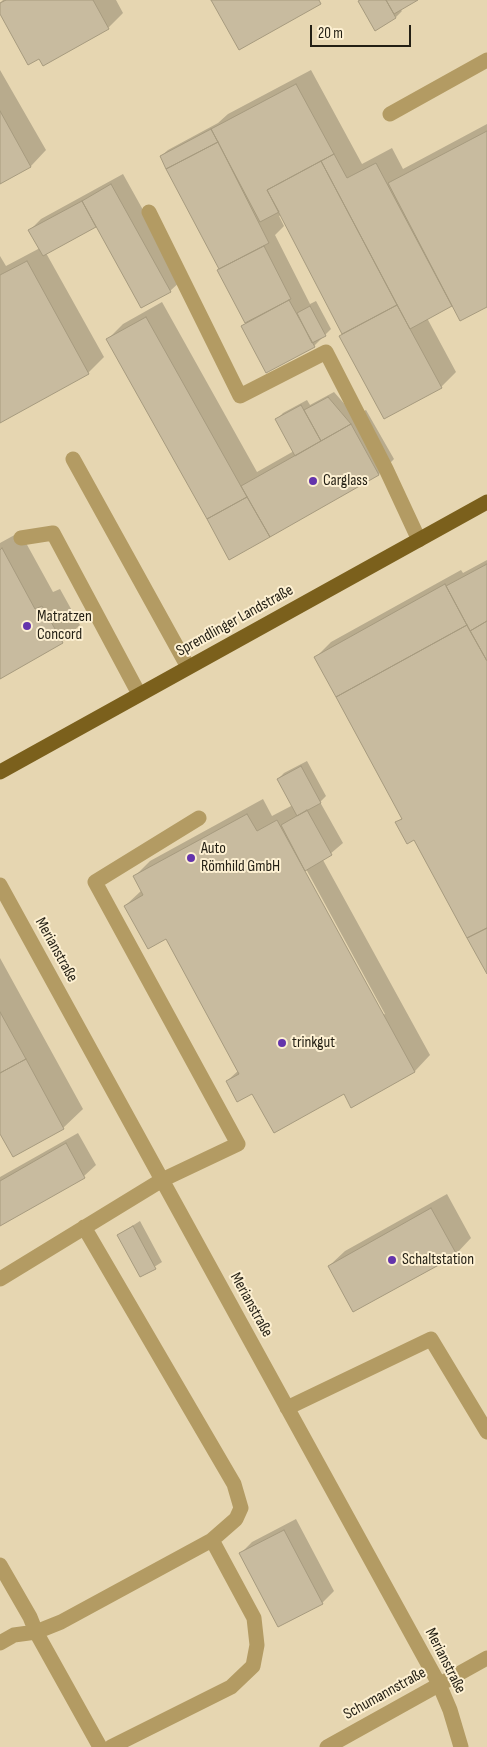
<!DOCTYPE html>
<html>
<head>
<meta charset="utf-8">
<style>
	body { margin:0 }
	#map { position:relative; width:487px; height:1747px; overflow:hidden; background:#f0e3c5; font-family:"Sofia Sans Condensed",sans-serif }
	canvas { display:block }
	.scale { position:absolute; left:310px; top:25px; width:101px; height:22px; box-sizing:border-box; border:2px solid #231f14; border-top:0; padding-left:6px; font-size:15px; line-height:18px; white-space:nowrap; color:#231f14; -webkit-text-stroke:4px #fdf0d2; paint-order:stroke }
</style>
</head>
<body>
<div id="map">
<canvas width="487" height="1747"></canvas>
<div class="scale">20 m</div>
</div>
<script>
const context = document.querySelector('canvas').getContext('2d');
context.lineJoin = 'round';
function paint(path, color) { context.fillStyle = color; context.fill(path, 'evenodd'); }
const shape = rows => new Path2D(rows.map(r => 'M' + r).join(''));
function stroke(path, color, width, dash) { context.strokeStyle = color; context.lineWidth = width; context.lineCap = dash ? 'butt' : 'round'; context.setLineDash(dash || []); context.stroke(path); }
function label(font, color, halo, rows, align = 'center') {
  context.font = font + ' "Sofia Sans Condensed",sans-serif'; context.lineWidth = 4; context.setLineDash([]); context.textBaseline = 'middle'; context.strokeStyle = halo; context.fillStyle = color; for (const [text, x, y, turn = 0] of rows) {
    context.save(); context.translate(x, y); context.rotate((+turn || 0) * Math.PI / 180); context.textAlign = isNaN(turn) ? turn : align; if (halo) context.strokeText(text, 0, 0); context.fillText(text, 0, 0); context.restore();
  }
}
const built = shape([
	[0,0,487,0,487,1747,0,1747]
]);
const shadow = shape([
	[3,0,116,0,123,13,108,28,0,12,0,3],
	[361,0,416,0,400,9,402,11,396,17],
	[0,70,46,150,31,166,0,183],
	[311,70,362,164,392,148,403,169,487,124,487,306,453,305,427,318,456,372,441,387,341,336,343,333,281,215,279,216,284,226,275,235,310,304,316,301,331,329,314,346,242,326,246,323,218,271,220,269,161,156,168,150,218,123,228,114],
	[123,174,182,280,170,291,97,226,46,253,104,357,88,373,0,422,0,256,6,266,40,248,30,230,41,219],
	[162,302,257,472,294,451,277,419,283,413,307,400,310,405,334,392,355,416,366,410,394,459,379,474,230,558,108,339,123,324],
	[20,532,53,592,60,589,80,625,62,642,0,677,0,543],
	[487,560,487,972,414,839,397,823,403,817,316,657,331,642,461,570,463,573],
	[307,761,326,796,320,802,343,843,323,860,430,1055,415,1071,351,1106,344,1093,253,1092,227,1081,239,1070,166,937,125,906,142,890,135,876,150,861,263,799,272,816,293,805,278,779,284,773],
	[303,869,306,869,385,1014,383,1015],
	[0,958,83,1109,63,1128,0,1132],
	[78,1133,96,1165,84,1176,0,1225,0,1177],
	[447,1194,471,1238,456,1254,329,1266,345,1251],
	[140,1221,162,1262,140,1276,118,1235],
	[296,1519,334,1591,322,1603,241,1553,252,1542]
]);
const building = shape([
	[6,0,93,0,109,29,43,66,39,59,28,65,0,14,0,3,6,0],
	[211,0,319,0,321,4,239,50,211,0],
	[360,0,386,0,396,18,375,31,358,1,360,0],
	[386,0,418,0,394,14,386,0],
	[296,84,334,154,267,190,279,212,260,222,211,129,296,84],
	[0,111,31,167,0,184,0,111],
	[211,129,218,142,166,169,160,156,211,129],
	[487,131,487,307,460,321,388,183,487,131],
	[218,142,269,243,219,269,166,169,218,142],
	[334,154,347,178,376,163,452,306,410,329,321,161,334,154],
	[321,161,397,305,342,334,267,190,321,161],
	[111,184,171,292,141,308,82,201,111,184],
	[82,201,96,227,43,256,28,230,82,201],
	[264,246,291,299,245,323,217,270,264,246],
	[27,261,89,374,0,423,0,275,27,261],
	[289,300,315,347,266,373,241,326,289,300],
	[397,305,442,388,384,419,339,336,397,305],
	[310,306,326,336,312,343,297,313,310,306],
	[146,317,247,497,207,519,106,339,146,317],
	[328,397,351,424,321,441,304,410,328,397],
	[301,405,321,441,295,456,275,419,301,405],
	[351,424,379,475,270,537,241,486,351,424],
	[247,497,270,537,229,560,207,519,247,497],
	[2,548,35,609,42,606,63,643,0,679,0,550,2,548],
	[487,564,487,621,470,631,446,586,487,564],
	[445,584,467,625,336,697,314,657,445,584],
	[487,621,487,661,470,631,487,621],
	[467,625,487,661,487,928,467,938,414,840,407,844,395,822,402,819,336,697,467,625],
	[301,766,321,803,297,816,277,779,301,766],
	[307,810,332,855,305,871,281,825,307,810],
	[247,814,257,831,277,820,415,1072,351,1108,344,1094,274,1133,252,1094,237,1102,226,1081,239,1074,166,939,148,949,124,906,143,895,133,876,247,814],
	[487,928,487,974,467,938,487,928],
	[0,1012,26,1059,0,1073,0,1012],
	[26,1059,64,1129,13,1157,0,1134,0,1073,26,1059],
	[66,1143,85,1178,0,1226,0,1181,66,1143],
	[431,1208,457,1255,353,1312,328,1266,431,1208],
	[133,1226,156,1269,140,1277,117,1235,133,1226],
	[284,1530,323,1604,278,1627,239,1553,284,1530]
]);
const minor = shape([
	[390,114,487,60],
	[149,212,240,396,326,352,386,469,419,540],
	[73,459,188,667],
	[21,538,53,533,139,694],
	[0,885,439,1684,450,1710,461,1747],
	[84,1227,234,1484,241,1508,236,1519,212,1540,61,1622,36,1632,100,1747],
	[0,1279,162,1180,238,1144,95,882,199,818],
	[287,1408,431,1339,487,1432],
	[0,1565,30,1617,36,1632,14,1635,0,1643],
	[111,1747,231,1687,253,1666,257,1645,254,1618,212,1540],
	[327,1747,487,1658]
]);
const major = shape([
	[0,772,487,502]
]);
const markers = [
	[313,481,5,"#6434ac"],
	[27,626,5,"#6434ac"],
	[191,858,5,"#6434ac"],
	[282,1043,5,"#6434ac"],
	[392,1260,5,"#6434ac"]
];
const poiNames = [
	["Carglass",323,481],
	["Matratzen",37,617],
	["Concord",37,635],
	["Auto",201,849],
	["Römhild GmbH",201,867],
	["trinkgut",292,1043],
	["Schaltstation",402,1260]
];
const streetNames = [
	["Sprendlinger Landstraße",235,621,-29],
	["Merianstraße",56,950,61],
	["Merianstraße",251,1305,61],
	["Merianstraße",445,1661,63],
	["Schumannstraße",385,1694,-29]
];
paint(built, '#e6d6b1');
paint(shadow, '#0003');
paint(building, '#c8bb9f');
stroke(building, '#a79b7f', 1);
stroke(minor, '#b39b63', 15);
stroke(major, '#7b601c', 15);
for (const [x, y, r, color] of markers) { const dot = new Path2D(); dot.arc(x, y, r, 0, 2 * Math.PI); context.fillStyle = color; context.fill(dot); stroke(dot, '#fdf0d2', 2); }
label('16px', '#231f14', '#fdf0d2', poiNames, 'left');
label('16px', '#231f14', '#fdf0d2', streetNames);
</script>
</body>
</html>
